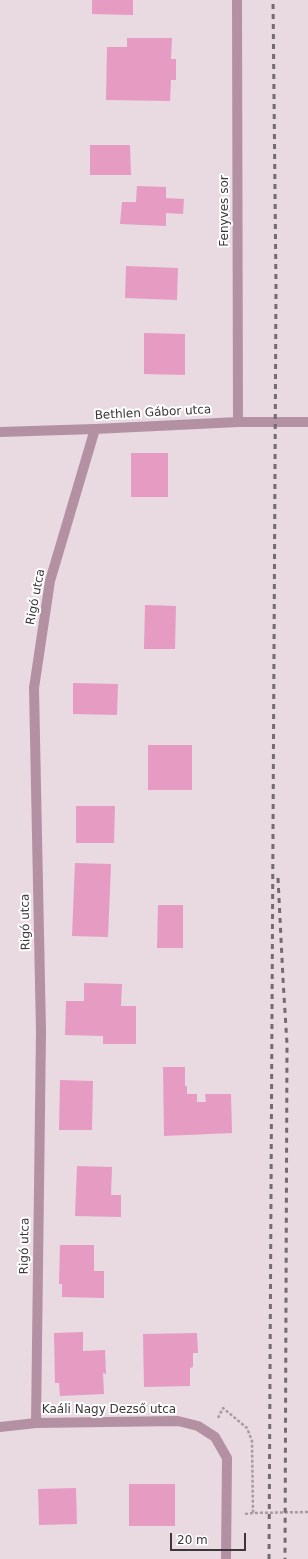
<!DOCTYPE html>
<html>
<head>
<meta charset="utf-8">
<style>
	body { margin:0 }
	#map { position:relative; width:308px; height:1559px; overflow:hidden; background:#e9d9e1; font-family:"DejaVu Sans",sans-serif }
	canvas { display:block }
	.scale { position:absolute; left:170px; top:1533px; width:76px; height:18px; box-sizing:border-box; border:2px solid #3c3639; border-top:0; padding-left:5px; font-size:12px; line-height:14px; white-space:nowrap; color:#3c3639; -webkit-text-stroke:3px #fff; paint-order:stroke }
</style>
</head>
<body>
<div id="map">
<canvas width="308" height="1559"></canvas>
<div class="scale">20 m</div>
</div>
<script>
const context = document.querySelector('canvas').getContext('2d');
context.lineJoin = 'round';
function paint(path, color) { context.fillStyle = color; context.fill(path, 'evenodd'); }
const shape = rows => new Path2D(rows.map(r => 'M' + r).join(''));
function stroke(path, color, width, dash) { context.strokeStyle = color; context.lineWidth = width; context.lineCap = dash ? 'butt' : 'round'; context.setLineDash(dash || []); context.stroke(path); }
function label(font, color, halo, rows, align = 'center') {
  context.font = font + ' "DejaVu Sans",sans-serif'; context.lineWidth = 4; context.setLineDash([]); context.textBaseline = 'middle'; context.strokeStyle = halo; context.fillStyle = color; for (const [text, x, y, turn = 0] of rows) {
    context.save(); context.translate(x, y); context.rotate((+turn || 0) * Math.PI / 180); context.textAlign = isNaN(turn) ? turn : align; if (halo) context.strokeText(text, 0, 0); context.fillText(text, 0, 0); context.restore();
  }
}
const building = shape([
	[92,0,133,0,133,15,92,14],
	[127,38,172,38,171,59,176,59,176,80,171,80,170,101,106,100,107,47,127,47],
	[90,145,130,145,131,175,90,175],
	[137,186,166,187,166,198,184,199,183,214,166,213,166,226,120,224,122,202,136,202],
	[126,266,178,268,177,300,125,298],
	[144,333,185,334,185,375,144,374],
	[131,453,168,453,168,497,131,497],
	[145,605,176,606,175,649,144,649],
	[73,683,118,684,117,715,73,714],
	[148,745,192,745,192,790,148,790],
	[76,806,115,806,114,843,76,843],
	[75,863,111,864,108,937,72,936],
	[158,905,183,905,183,948,157,948],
	[84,983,122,984,121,1006,136,1006,136,1044,103,1044,103,1036,65,1035,66,1001,84,1001],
	[163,1067,185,1067,185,1086,187,1086,187,1094,197,1094,197,1102,206,1102,205,1094,231,1094,232,1133,164,1136],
	[60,1080,93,1081,92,1130,59,1130],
	[77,1166,112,1167,111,1195,121,1195,121,1217,75,1216],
	[60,1245,94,1245,94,1271,104,1271,104,1298,62,1297,62,1284,59,1284],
	[83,1332,83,1351,105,1350,106,1374,103,1373,104,1394,60,1396,59,1383,55,1383,54,1333],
	[197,1333,198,1353,193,1353,193,1367,190,1368,190,1386,144,1387,143,1334],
	[129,1484,175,1484,175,1526,129,1526],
	[76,1488,77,1524,39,1525,38,1489]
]);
const path = shape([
	[218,1418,223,1408,247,1428,252,1441,253,1513],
	[245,1514,253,1513,308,1512]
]);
const street = shape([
	[237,0,238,422],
	[0,432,95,429,238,422,308,422],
	[36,1423,41,1032,34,688,50,581,95,429],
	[0,1427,36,1423,178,1421,198,1426,215,1437,227,1458,226,1559]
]);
const rail = shape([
	[278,878,283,979,287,1044,285,1559],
	[269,1559,276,287,273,0]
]);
const streetNames = [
	["Fenyves sor",225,211,-90],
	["Bethlen Gábor utca",153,413,-3],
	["Rigó utca",36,597,-79],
	["Rigó utca",26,922,-91],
	["Rigó utca",25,1246,-89],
	["Kaáli Nagy Dezső utca",109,1410]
];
paint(building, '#e69bc3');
stroke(path, '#a89ca2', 2.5, [3, 2]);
stroke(street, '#b391a3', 10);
stroke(rail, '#746a6f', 3, [5, 5]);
label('12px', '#3c3639', '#fff', streetNames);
</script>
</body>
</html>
